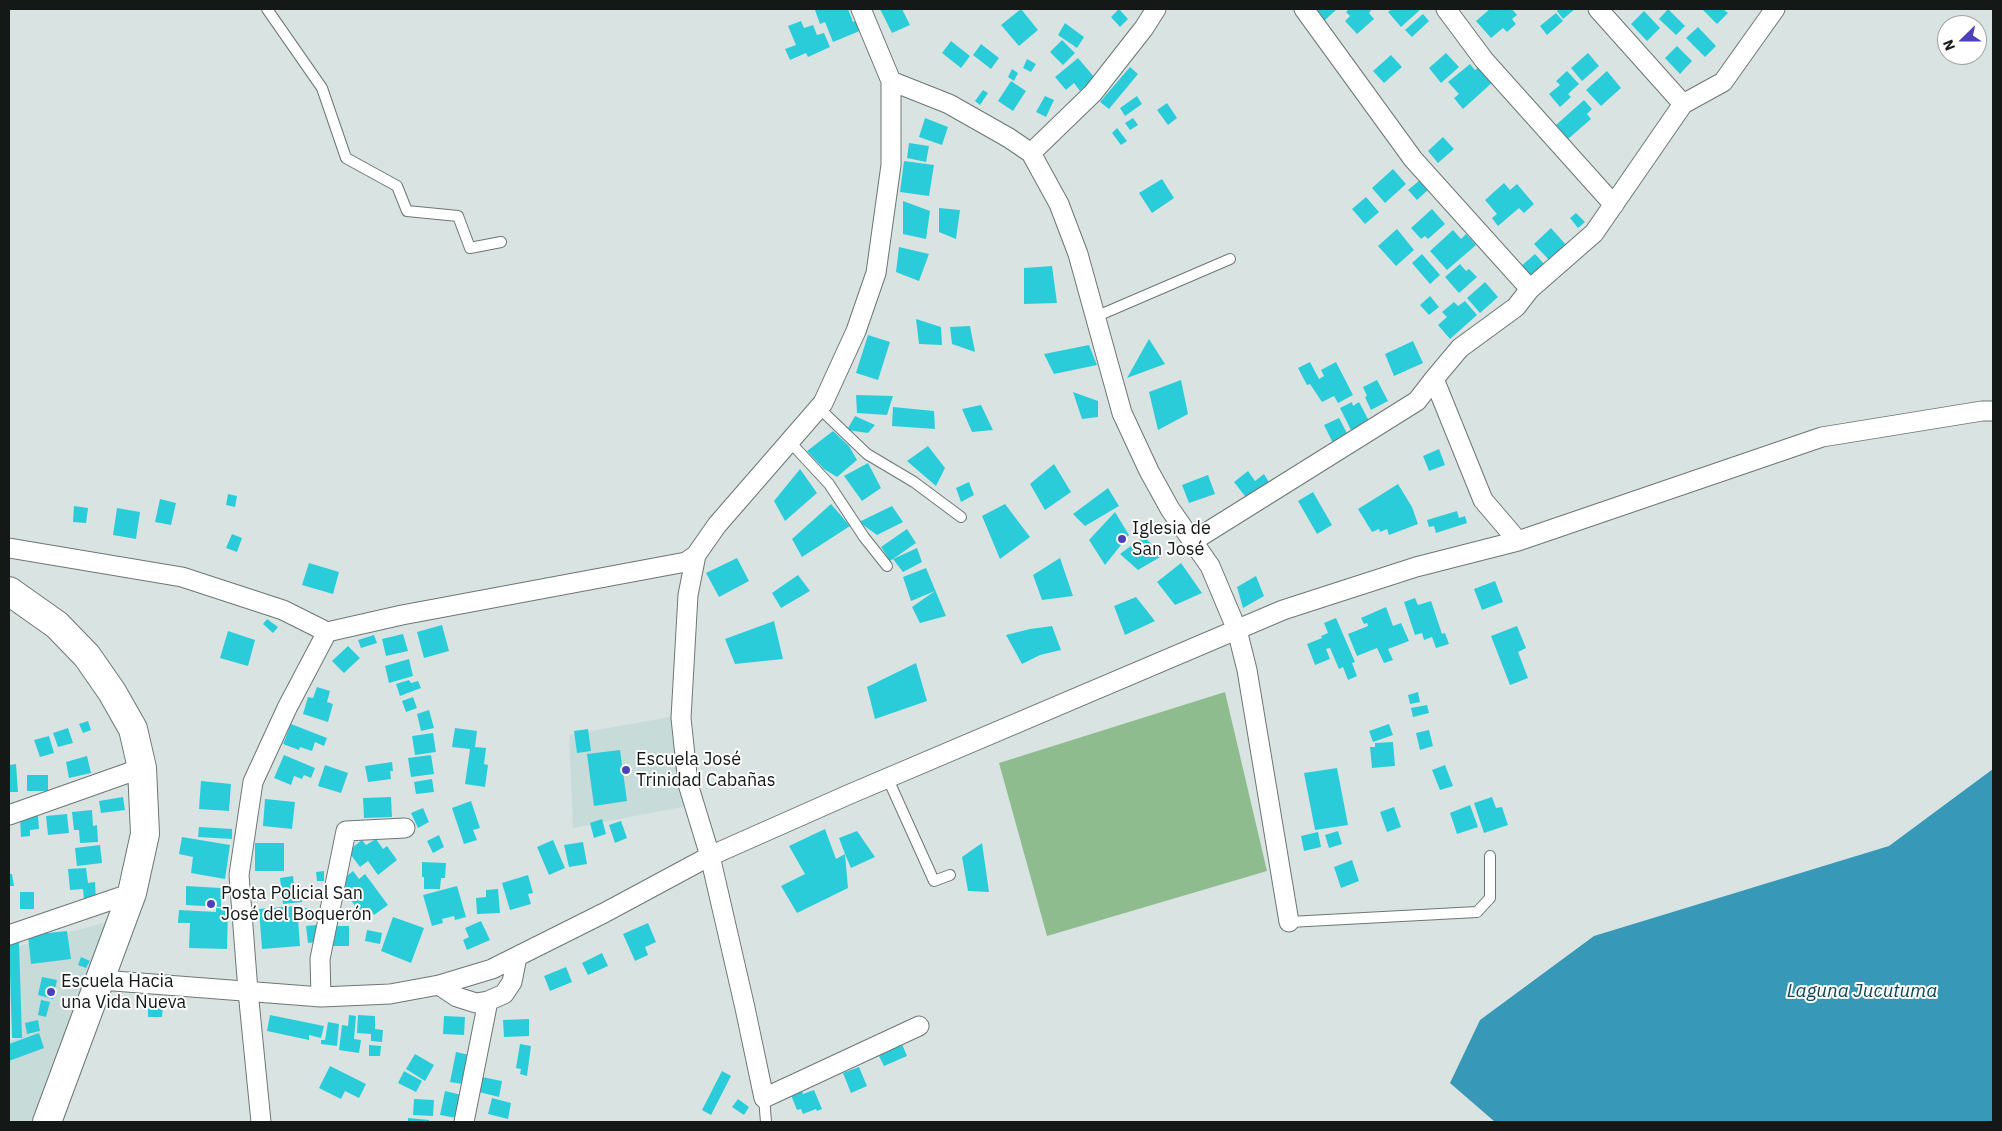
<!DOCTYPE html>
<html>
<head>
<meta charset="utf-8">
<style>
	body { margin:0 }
	#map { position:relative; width:2002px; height:1131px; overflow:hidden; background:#d9e4e2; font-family:"IBM Plex Sans",sans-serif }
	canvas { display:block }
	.frame { position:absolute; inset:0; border:10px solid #141817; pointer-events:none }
	.north { position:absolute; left:1937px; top:15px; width:50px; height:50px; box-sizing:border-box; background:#fff; border:1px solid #a1a3a2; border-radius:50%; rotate:248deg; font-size:14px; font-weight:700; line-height:20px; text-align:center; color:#141817 }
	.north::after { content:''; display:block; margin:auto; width:18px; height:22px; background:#4c41b8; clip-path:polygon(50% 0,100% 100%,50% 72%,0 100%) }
</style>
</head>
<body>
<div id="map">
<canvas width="2002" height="1131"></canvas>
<div class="frame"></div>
<div class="north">N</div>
</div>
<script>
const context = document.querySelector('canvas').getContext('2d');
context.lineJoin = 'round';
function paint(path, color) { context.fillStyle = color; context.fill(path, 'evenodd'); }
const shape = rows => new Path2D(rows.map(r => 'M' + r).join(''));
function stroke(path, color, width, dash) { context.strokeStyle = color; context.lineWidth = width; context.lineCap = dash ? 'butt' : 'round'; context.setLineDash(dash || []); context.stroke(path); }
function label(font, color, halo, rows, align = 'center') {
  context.font = font + ' "IBM Plex Sans",sans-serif'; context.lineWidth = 4; context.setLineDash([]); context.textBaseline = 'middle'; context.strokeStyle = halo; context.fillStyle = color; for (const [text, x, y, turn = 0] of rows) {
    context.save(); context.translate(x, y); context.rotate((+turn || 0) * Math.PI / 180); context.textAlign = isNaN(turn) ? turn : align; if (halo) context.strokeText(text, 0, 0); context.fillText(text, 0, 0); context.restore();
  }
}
const built = shape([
	[675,716,687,806,573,828,569,735],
	[111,921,40,1122,9,1122,9,1042,16,1038,19,946]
]);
const green = shape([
	[1225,692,1267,871,1047,936,999,763]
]);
const water = shape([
	[1993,769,1993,1122,1495,1122,1450,1083,1480,1020,1594,936,1889,846]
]);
const building = shape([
	[817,9,848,9,853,22,858,20,862,30,833,42,825,22,820,24,815,10],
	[880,9,902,9,910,25,892,33],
	[1021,9,1038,30,1019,46,1001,25],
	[1119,9,1128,19,1120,27,1111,17],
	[1316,9,1337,9,1324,21,1315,10],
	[1349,9,1369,9,1371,11,1369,13,1374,19,1357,34,1345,21,1350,16,1346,12],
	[1392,9,1421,9,1401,27,1388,12],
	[1490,9,1512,9,1517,15,1512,19,1516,24,1507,32,1503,28,1491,38,1476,21],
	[1559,9,1575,9,1563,19,1557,11],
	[1668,9,1685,26,1676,35,1659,19],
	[1702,9,1723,9,1728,13,1717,24],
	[1644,11,1660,28,1647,41,1631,24],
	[1556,13,1563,21,1547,35,1540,26],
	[1423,14,1429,21,1412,37,1405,30],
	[801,21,804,28,813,25,817,35,824,33,830,47,808,57,806,53,790,60,785,49,796,45,788,26],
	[1065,23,1084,37,1077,48,1058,35],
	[1698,27,1716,46,1705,57,1686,38],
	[1062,40,1075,53,1063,65,1050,52],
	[951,41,970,56,961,68,942,53],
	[981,44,999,58,991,69,973,55],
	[1677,46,1692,61,1680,74,1665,58],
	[1446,53,1459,67,1441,83,1429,68],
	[1588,53,1599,66,1582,81,1571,68],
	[1391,55,1402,67,1384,83,1373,71],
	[1078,58,1095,78,1080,91,1074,83,1066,90,1055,77],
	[1027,59,1036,64,1031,72,1023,68],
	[1470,64,1475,70,1479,67,1495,80,1463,109,1454,98,1459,94,1448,82],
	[1130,67,1138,74,1109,109,1100,102],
	[1012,69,1018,73,1014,81,1008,77],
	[1567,71,1579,84,1568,94,1571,97,1560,107,1549,94,1560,85,1556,81],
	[1607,71,1621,88,1601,106,1586,90],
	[1011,81,1026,91,1013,111,998,101],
	[983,90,988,93,980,105,975,101],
	[1045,96,1054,100,1046,117,1036,112],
	[1137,96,1142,104,1125,116,1120,108],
	[1584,100,1592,109,1587,114,1591,119,1568,139,1556,125],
	[1167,103,1177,118,1168,125,1157,110],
	[925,118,948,127,942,145,919,137],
	[1133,118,1138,125,1130,130,1125,123],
	[1117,128,1127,141,1121,145,1112,133],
	[1443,137,1454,149,1438,163,1428,151],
	[909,143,929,146,926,162,907,158],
	[904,161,934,165,929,196,900,192],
	[1393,169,1406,184,1385,203,1372,188],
	[1162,179,1174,198,1152,213,1139,193],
	[1420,180,1428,190,1417,200,1408,190],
	[1504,183,1510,190,1517,184,1534,204,1524,213,1519,208,1498,226,1492,218,1497,214,1485,200],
	[1366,197,1379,212,1365,224,1352,209],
	[903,201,930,211,926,239,903,234],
	[939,208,960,210,956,239,939,232],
	[1432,209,1445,224,1428,239,1425,236,1421,239,1411,228],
	[1576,213,1585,222,1578,228,1570,218],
	[1551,228,1567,246,1550,261,1534,244],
	[1397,229,1414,250,1396,266,1378,246],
	[1453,230,1461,239,1466,234,1476,245,1447,270,1430,251],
	[899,247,929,254,919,281,896,272],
	[1422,254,1440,275,1430,284,1412,263],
	[1535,254,1546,266,1532,279,1520,267],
	[1460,264,1466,271,1469,269,1477,277,1459,293,1445,277],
	[1052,266,1057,303,1024,304,1024,268],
	[1485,282,1498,297,1480,313,1467,298],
	[1430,296,1439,307,1429,315,1420,305],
	[1465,301,1477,315,1450,339,1438,325,1447,317,1442,312,1454,302,1458,306],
	[916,319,941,327,942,345,919,344],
	[970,326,975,352,952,344,950,327],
	[868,335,890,342,878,380,856,373],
	[1149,339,1165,364,1127,378],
	[1413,341,1423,363,1394,376,1385,354],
	[1089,345,1097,365,1054,374,1044,354],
	[1310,362,1319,379,1324,376,1321,370,1336,362,1353,395,1338,403,1334,396,1322,402,1310,384,1307,385,1298,368],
	[1181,380,1188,414,1158,430,1149,392],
	[1377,380,1388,401,1371,410,1365,397,1367,396,1363,387],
	[1073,392,1098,401,1098,417,1082,419],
	[856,395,893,396,887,415,857,413],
	[1352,402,1353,406,1359,402,1369,421,1351,430,1340,408],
	[981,405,993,430,972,432,962,409],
	[893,407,934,411,935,429,892,426],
	[855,416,875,425,868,433,847,430],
	[1339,418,1349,437,1334,445,1324,425],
	[833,431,849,446,857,460,837,477,824,469,807,451],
	[928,446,945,468,936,486,907,461],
	[1439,449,1445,465,1429,471,1423,456],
	[868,463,881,488,862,501,844,476],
	[1054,464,1071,492,1045,510,1030,484],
	[800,469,817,493,785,521,774,501],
	[1248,471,1255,481,1264,474,1270,484,1248,500,1234,482],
	[1208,475,1215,494,1189,503,1182,485],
	[969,482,974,495,961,502,956,488],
	[1398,484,1412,507,1418,524,1389,535,1387,529,1380,532,1379,529,1372,532,1358,509],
	[1108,488,1119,506,1085,526,1073,514],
	[1313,492,1332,525,1317,534,1298,501],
	[228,494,237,496,235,507,226,505],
	[160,499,176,503,171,525,155,522],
	[831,504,850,526,802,557,792,539],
	[1005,504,1030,537,1000,559,982,516],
	[74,506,88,508,86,523,73,522],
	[892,506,903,522,877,535,859,522],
	[117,508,140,512,136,539,113,535],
	[1457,511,1459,518,1465,516,1467,523,1436,533,1434,526,1429,527,1427,520],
	[1115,512,1129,535,1105,565,1089,540],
	[907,529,916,543,890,561,881,547],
	[232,534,242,538,237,552,226,548],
	[1144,536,1162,556,1138,570,1120,554],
	[917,548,922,562,903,572,893,559],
	[737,558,749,581,719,597,706,573],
	[1060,558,1073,596,1042,600,1033,575],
	[309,563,339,572,333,594,302,585],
	[1181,563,1202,593,1175,605,1157,582],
	[926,568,946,616,920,623,912,607,935,591,911,601,903,577],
	[798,575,810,591,781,608,772,593],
	[1256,576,1264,596,1243,608,1237,587],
	[1495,581,1503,602,1482,610,1474,589],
	[1136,597,1155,621,1125,635,1114,606],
	[1415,598,1418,605,1431,601,1442,634,1445,633,1449,644,1436,648,1432,637,1424,640,1422,633,1415,635,1404,602],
	[1386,607,1393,626,1401,623,1409,641,1388,649,1393,660,1384,663,1377,648,1357,656,1348,634,1368,626,1367,623,1364,624,1361,618],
	[1336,618,1355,662,1352,663,1357,676,1348,680,1343,667,1339,669,1330,648,1326,649,1330,659,1315,665,1307,644,1322,638,1321,636,1328,633,1324,623],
	[267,619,278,627,273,633,263,624],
	[774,621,783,659,735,664,725,639],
	[442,625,449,651,424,658,417,632],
	[1052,626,1061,650,1040,655,1022,664,1006,635,1030,629],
	[1517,626,1526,648,1518,652,1528,678,1510,685,1491,636],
	[228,631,255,640,248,666,220,658],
	[403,634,408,651,386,656,382,639],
	[374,635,377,643,361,648,358,640],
	[348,646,360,658,344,673,332,661],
	[409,659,413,676,389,683,385,666],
	[916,663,927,701,875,719,867,687],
	[409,680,411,683,418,681,421,688,400,696,396,684],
	[317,687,330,691,327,702,333,704,328,722,303,714,308,697,313,698],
	[1418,692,1420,702,1410,704,1408,695],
	[413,697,417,708,406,712,402,701],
	[1427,705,1429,713,1413,717,1411,708],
	[429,710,434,728,421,731,417,714],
	[88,721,91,730,83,733,79,724],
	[291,724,327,738,324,746,315,742,312,751,300,747,299,750,283,744],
	[1389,724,1393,735,1373,742,1369,731],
	[68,728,73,743,58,747,53,733],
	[455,728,477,731,475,747,486,748,484,764,488,765,485,787,465,784,470,749,452,747],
	[588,729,591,751,577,753,574,731],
	[1429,730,1433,746,1420,750,1416,733],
	[433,733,436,752,415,755,412,736],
	[49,736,54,753,40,757,34,740],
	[1393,742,1395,766,1372,768,1370,747,1375,747,1375,743],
	[620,750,627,801,594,806,587,754],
	[284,755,315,768,311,778,304,775,302,779,294,776,291,785,274,778],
	[431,755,434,774,411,777,408,758],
	[87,756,91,773,69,778,66,762],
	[392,762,393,771,390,771,391,779,368,782,365,766],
	[16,764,18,792,9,792,9,765],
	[325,765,348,773,341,793,318,786],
	[1445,765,1453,786,1440,790,1432,770],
	[1337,768,1348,825,1315,830,1304,773],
	[27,775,48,775,48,791,27,791],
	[432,779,434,792,416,794,414,782],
	[201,781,231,784,229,811,199,809],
	[123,797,125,810,101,813,99,801],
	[391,797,392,817,364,818,363,798],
	[1492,797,1496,808,1502,807,1508,825,1484,833,1474,803],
	[265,799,295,802,292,829,263,826],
	[471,801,480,828,473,830,477,840,464,844,452,808],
	[1470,805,1478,827,1457,834,1450,813],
	[1394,807,1401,827,1387,832,1380,812],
	[423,808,429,822,418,828,411,813],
	[92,810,93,826,97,825,98,842,80,843,79,830,74,830,72,812],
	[67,814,69,833,48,835,46,816],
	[38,816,39,829,30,830,30,836,21,837,20,818],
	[602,819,606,834,594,838,590,823],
	[621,821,627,838,615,843,609,825],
	[199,827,232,829,232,839,198,837],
	[825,829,836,859,845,854,839,838,857,831,875,857,851,868,845,854,848,888,797,913,781,886,805,874,789,846],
	[1338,831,1342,844,1329,848,1325,835],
	[1318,832,1321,847,1304,851,1301,836],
	[439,835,444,847,433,853,427,841],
	[182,837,230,845,225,879,191,873,193,857,179,854],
	[376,839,383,849,387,846,397,860,378,875,368,861,360,867,348,851,362,840,366,845],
	[553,840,565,868,549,875,537,847],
	[583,842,587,864,569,867,564,845],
	[255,843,284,843,284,871,255,871],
	[982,843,989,892,968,891,962,857],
	[100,845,102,863,77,866,75,848],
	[1352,860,1359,881,1341,888,1334,867],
	[422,862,446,863,445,878,441,878,440,889,424,889,424,877,422,877],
	[86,868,88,883,95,882,96,899,84,900,83,889,70,890,68,869],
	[324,871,324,881,317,881,316,872],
	[353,871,359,879,365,874,388,905,374,915,370,908,362,915,338,883],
	[9,874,12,874,14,886,9,886],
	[528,875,533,893,528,894,531,904,510,910,502,883],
	[293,876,295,894,301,893,302,902,283,904,280,878],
	[186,886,221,888,221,907,186,905],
	[457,886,466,917,455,920,454,916,442,919,443,923,432,926,423,895],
	[498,889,500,913,477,914,476,898,486,897,486,890],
	[20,892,34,892,34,909,20,909],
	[297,906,300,946,262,949,259,909],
	[216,908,228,909,227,949,189,948,190,923,178,923,179,910,216,912],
	[305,908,312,908,313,916,305,917],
	[393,917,424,928,411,963,381,951],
	[481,921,490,940,467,950,463,940,469,937,465,928],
	[648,923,656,942,645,947,648,955,635,961,623,934],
	[316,925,318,942,308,943,306,926],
	[331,926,349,926,349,946,331,946],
	[367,930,382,933,380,944,365,941],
	[67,931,71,959,31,964,28,935],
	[9,942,19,942,22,1038,12,1038],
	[602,953,608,966,588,975,582,963],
	[81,957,90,961,86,968,78,965],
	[566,967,572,982,550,991,544,976],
	[42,977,57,980,53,999,38,995],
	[41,1000,50,1002,46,1017,38,1015],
	[148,1007,163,1008,162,1017,148,1017],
	[270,1015,324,1026,321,1038,309,1035,309,1040,267,1031],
	[349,1015,356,1016,354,1039,361,1040,359,1053,339,1050,342,1025,348,1026],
	[358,1015,375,1016,375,1029,383,1030,382,1042,371,1041,371,1034,357,1033],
	[444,1016,465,1017,464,1035,443,1034],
	[529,1019,529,1036,504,1037,503,1020],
	[38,1020,40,1031,27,1034,25,1023],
	[328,1022,339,1024,337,1046,321,1044,321,1040,325,1040],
	[39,1033,44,1048,9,1061,9,1044],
	[901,1042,907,1056,884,1066,877,1052],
	[520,1044,531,1046,527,1076,520,1074,521,1069,516,1068],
	[369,1045,381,1046,380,1056,369,1056],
	[456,1052,474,1056,468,1085,450,1082],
	[415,1054,434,1065,425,1081,406,1069],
	[330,1066,366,1084,359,1098,345,1091,341,1099,319,1088],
	[859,1067,867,1086,851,1093,843,1073],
	[404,1071,422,1081,416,1092,398,1083],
	[722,1071,731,1076,711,1115,702,1110],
	[482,1077,502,1081,499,1097,479,1092],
	[814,1090,822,1109,817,1111,816,1109,803,1114,801,1109,797,1110,791,1095,802,1091,803,1094],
	[445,1091,466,1096,462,1119,440,1115],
	[492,1098,511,1103,508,1119,488,1114],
	[414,1099,434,1100,433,1116,413,1115],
	[738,1099,749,1107,744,1115,732,1107],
	[408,1118,429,1120,429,1122,408,1122]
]);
const service = shape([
	[267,9,322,88,346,158,397,186,407,211,458,216,470,248,501,242],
	[1095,317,1230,259],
	[819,408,867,454,914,482,961,517],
	[790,442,829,484,864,537,887,566],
	[888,779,934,881,950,875],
	[1289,922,1477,912,1490,898,1490,856],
	[764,1098,766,1122]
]);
const minor = shape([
	[1304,9,1413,159,1530,289],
	[1446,9,1484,60,1614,205],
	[1598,9,1683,104],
	[891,81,949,104,1009,138,1031,153,1059,204,1078,254,1122,413,1149,471,1170,509,1210,566,1237,630,1247,670,1289,922],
	[1031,153,1093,93,1144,28,1156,9],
	[1193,541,1417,401,1434,379],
	[1518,541,1483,500,1434,379,1460,348,1516,307,1530,289,1594,233,1683,104,1723,82,1775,9],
	[9,548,182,577,283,610,327,632,402,615,686,562,696,555,717,525,823,403,856,331,876,273,891,165,891,81,861,9],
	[696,555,688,595,681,718,688,784,710,856,745,1008,764,1098,919,1026],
	[9,815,142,768],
	[9,935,132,893],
	[101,980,321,997,390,994,439,985,492,969,604,913,710,856,850,794,1283,610,1416,567,1518,541,1822,437,1982,411,1993,411],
	[439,985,457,997,476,1003,488,1001,504,994,512,982,517,957],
	[321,997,320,959,346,831,405,828],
	[261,1122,248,991,239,875,253,782,287,708,327,632],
	[464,1122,488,1001]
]);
const secondary = shape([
	[9,591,57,625,87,656,112,692,133,729,142,768,145,834,132,893,47,1122]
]);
const markers = [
	[1122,539,5,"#4c41b8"],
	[626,770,5,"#4c41b8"],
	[211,904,5,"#4c41b8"],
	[51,992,5,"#4c41b8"]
];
const poiNames = [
	["Iglesia de",1132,529],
	["San José",1132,550],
	["Escuela José",636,760],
	["Trinidad Cabañas",636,781],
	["Posta Policial San",221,894],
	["José del Boquerón",221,915],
	["Escuela Hacia",61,982],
	["una Vida Nueva",61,1003]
];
const waterNames = [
	["Laguna Jucutuma",1862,992]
];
paint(built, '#c7dbd8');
paint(green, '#8ebc8f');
paint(water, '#3798b7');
paint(building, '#2bccd9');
stroke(service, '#6d7675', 12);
stroke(minor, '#6d7675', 21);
stroke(secondary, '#6d7675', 30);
stroke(service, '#fff', 10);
stroke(minor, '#fff', 19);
stroke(secondary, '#fff', 28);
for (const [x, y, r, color] of markers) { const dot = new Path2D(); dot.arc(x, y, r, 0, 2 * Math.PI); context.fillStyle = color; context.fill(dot); stroke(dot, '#fff', 2); }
label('18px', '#141817', '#fff', poiNames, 'left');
label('italic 19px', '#0e4657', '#fff', waterNames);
</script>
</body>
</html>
